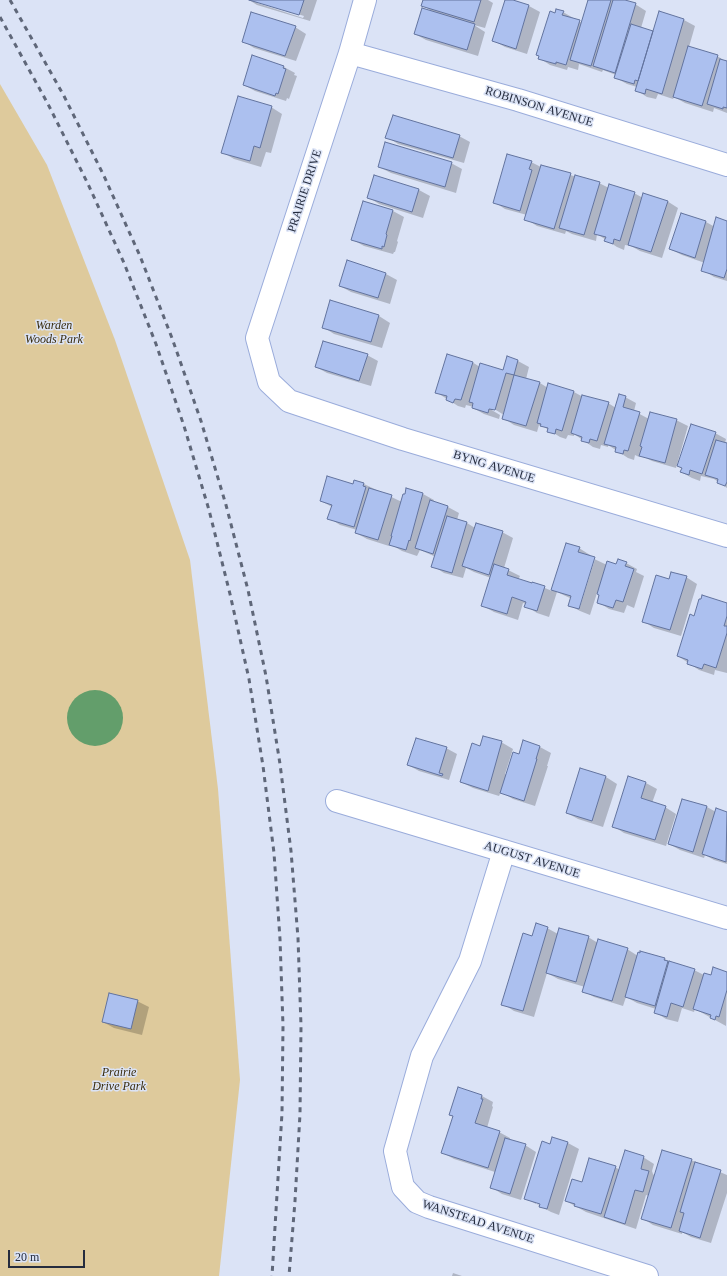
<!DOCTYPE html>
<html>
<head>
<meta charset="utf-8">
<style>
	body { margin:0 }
	#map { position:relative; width:727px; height:1276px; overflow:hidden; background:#dbe3f6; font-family:Georgia,serif }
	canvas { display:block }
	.scale { position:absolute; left:8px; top:1250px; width:77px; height:18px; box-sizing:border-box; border:2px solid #252c3e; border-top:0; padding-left:5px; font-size:12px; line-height:14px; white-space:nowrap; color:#252c3e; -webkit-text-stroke:3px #dbe3f6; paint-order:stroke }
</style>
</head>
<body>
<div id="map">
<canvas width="727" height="1276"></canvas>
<div class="scale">20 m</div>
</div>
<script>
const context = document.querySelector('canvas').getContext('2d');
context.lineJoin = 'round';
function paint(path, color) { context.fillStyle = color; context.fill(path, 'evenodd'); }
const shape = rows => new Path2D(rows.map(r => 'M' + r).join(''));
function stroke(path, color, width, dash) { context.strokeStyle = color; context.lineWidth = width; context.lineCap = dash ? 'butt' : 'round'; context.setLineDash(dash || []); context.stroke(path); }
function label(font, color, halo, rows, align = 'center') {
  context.font = font + ' Georgia,serif'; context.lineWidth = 3; context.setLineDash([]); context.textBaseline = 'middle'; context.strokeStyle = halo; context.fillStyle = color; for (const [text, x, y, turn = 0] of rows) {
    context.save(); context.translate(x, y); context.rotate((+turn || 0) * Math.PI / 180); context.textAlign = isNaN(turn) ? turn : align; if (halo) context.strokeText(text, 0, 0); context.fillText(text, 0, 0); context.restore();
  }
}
const green = shape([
	[0,84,47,165,115,340,190,560,218,789,240,1080,219,1276,0,1276]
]);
const water = shape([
	'67 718a28 28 0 1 1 56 0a28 28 0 1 1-56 0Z'
]);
const shadow = shape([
	[249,0,317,0,310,21,257,5],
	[257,1,304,16,303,18,257,3],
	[424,0,488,0,493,3,485,28,474,25,485,32,478,56,426,40,415,34,433,12,422,5],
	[506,0,529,6,540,12,527,54,505,47,494,41],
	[589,0,622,0,635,4,646,11,641,28,654,32,660,13,684,20,695,26,689,47,717,56,727,62,727,113,714,108,713,112,685,103,674,97,673,99,658,94,656,99,647,97,636,90,637,87,627,84,616,78,616,75,603,70,602,72,579,64,578,70,568,67,567,70,550,65,539,58,555,14,563,12,582,23],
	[295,27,306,34,296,61,254,48,243,41],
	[284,67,295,73,294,75,297,76,289,99,287,98,286,101,255,91,244,85],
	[271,107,282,114,271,153,266,152,261,167,234,159,222,152],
	[459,136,470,142,464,163,398,144,387,137],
	[531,162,541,167,599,183,609,188,634,193,643,198,667,201,678,208,662,258,640,251,631,246,625,245,624,250,617,247,597,234,596,241,572,234,566,231,565,234,537,226,526,219,527,215,505,209,494,202],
	[451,163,462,169,456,193,391,173,379,167],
	[374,176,419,190,430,196,423,218,379,204,368,197],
	[393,211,404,217,397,241,398,242,395,252,394,252,393,254,364,246,353,240],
	[681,214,706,222,715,227,727,222,727,281,714,277,703,270,705,263,682,255,670,249],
	[347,261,386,274,397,280,390,304,351,292,340,286],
	[331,302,379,316,390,323,382,348,334,334,323,327],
	[367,355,378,361,371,386,327,373,316,367],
	[508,358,518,361,529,367,526,379,540,383,548,388,549,385,574,392,583,397,608,403,616,408,625,397,636,403,634,411,649,419,676,420,688,426,676,468,652,461,640,455,639,457,635,455,634,460,628,458,608,445,608,447,601,445,600,449,593,447,574,434,574,436,568,435,566,439,560,437,541,425,539,425,537,432,514,425,503,418,504,415,491,407,490,409,500,415,499,419,484,414,473,408,474,407,466,405,465,408,458,406,436,392,472,362,480,367,504,371],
	[715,433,726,439,725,443,727,444,727,488,714,479,701,476,700,481,692,478,681,472],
	[364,484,402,502,407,489,423,494,434,500,433,502,448,507,459,513,457,520,467,523,475,528,502,532,513,538,504,568,520,576,518,580,532,585,533,583,552,591,566,544,579,548,590,555,590,557,607,565,626,563,637,569,636,572,644,576,634,608,627,605,624,613,609,609,598,602,600,595,597,593,590,615,580,611,569,605,572,599,557,592,549,617,537,613,526,606,526,604,523,603,518,620,494,612,483,606,491,578,474,572,466,568,463,578,444,573,433,566,436,557,420,550,417,556,402,551,390,544,389,546,367,539,356,533,357,530,340,525,329,518,332,507,321,501,353,485],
	[593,559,595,559,580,607,578,606],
	[686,577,697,584,681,636,654,628,643,621,670,581],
	[727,604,727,673,715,670,714,675,699,670,678,656,694,617],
	[501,742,513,749,505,774,507,775,520,756,540,747,551,753,547,766,548,766,535,806,513,799,501,792,499,796,473,788,461,782,481,747],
	[446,748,457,754,449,780,419,771,408,765],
	[606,777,617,784,603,827,578,819,567,813],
	[646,783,657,789,652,803,665,807,676,814,666,846,624,833,613,826],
	[683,800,707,807,716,812,717,810,727,813,727,864,714,860,705,855,704,858,680,850,669,844],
	[547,928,558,934,588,937,598,943,627,949,638,956,665,959,673,964,694,970,704,975,712,976,727,973,726,1026,695,1009,694,1012,682,1008,678,1022,666,1019,655,1012,656,1009,637,1003,626,997,623,1006,594,997,583,991,585,987,558,979,547,973,534,1017,514,1011,503,1004,533,937],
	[137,1001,149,1007,142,1035,114,1028,103,1022],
	[482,1096,493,1102,492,1106,493,1107,487,1128,499,1132,510,1138,510,1140,525,1145,536,1152,521,1200,502,1194,491,1187,495,1172,454,1159,443,1153,454,1117,450,1115],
	[553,1138,568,1143,579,1149,559,1215,551,1212,525,1198],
	[536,1201,544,1206,536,1204],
	[643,1157,654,1164,652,1171,653,1174,655,1176,691,1160,727,1175,727,1193,711,1243,691,1237,682,1232,682,1234,653,1225,642,1218,649,1196,646,1195,636,1229,586,1212,566,1201,583,1183,615,1167,620,1170],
	[453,1273,462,1276,452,1276]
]);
const building = shape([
	[249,0,304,0,299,15,249,0],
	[423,0,481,0,474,22,421,6,423,0],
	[505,0,513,0,529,5,516,49,492,41,505,0],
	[588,0,611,0,591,66,570,60,588,0],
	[613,0,625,0,636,3,615,73,593,66,613,0],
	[422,8,475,24,467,50,414,34,422,8],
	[556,9,564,11,562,15,580,20,566,65,556,62,556,64,538,59,539,56,536,55,550,11,555,13,556,9],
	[659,11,684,19,662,94,646,89,645,94,635,91,659,11],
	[251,12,296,26,285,56,242,42,251,12],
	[631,24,653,31,638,81,635,80,634,84,614,78,631,24],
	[688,46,718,55,702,106,673,97,688,46],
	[252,55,284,66,283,68,286,69,278,94,276,93,275,96,243,85,252,55],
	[720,59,727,61,727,108,723,107,723,109,707,104,720,59],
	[238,96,272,106,260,148,254,146,250,161,221,153,238,96],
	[393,115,460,135,453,158,385,138,393,115],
	[385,142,452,162,445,187,378,167,385,142],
	[507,154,532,161,529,169,532,170,520,211,493,203,507,154],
	[541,165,571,173,554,229,524,220,541,165],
	[374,175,419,189,412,212,367,198,374,175],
	[575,175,600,182,584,235,559,228,575,175],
	[609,184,635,192,620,241,614,239,613,244,604,241,606,237,594,234,609,184],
	[643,193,668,201,651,252,628,245,643,193],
	[363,201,393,210,386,234,387,235,384,247,382,246,382,249,351,240,363,201],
	[681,213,706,221,695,258,669,249,681,213],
	[716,217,727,221,727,269,724,278,701,271,716,217],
	[347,260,386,273,378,298,339,286,347,260],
	[330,300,379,315,371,342,322,328,330,300],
	[323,341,368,354,359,381,315,367,323,341],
	[447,354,473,362,461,400,455,399,453,403,446,400,447,396,435,393,447,354],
	[507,356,518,360,514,375,506,373,495,410,489,409,488,413,472,408,473,403,469,402,480,363,503,370,507,356],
	[514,375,540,382,526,426,502,419,514,375],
	[548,383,574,391,562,431,556,429,555,434,547,432,548,428,540,426,541,424,537,423,548,383],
	[619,394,626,396,623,407,640,412,628,451,624,450,623,454,615,452,616,447,604,444,619,394],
	[582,395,609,402,597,441,590,439,589,443,581,441,582,437,571,433,582,395],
	[650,412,677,419,665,463,639,456,642,447,640,446,650,412],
	[691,424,716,432,702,474,690,470,689,475,680,472,682,468,677,466,691,424],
	[716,440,727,443,727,482,725,486,717,483,718,479,705,475,716,440],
	[327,476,353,484,354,480,364,483,363,486,366,487,354,527,327,519,332,505,320,501,327,476],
	[369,488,392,495,378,540,355,533,369,488],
	[406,488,423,493,410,541,409,540,406,550,389,545,392,536,391,536,403,494,405,494,406,488],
	[430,500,448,506,433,554,415,548,430,500],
	[447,516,467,522,452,573,431,567,447,516],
	[476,523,503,531,489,575,462,566,476,523],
	[566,543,580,547,578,552,595,557,579,609,568,606,571,596,551,590,566,543],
	[618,559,627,562,625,566,634,569,623,602,616,600,613,608,597,603,599,595,597,594,607,561,616,564,618,559],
	[494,564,509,569,507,575,532,583,532,582,545,586,537,611,524,607,526,602,512,597,507,614,481,606,494,564],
	[671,572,687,576,670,630,642,622,656,575,669,579,671,572],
	[702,595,727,603,727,616,724,626,727,626,727,633,716,668,704,664,702,669,687,664,688,660,677,656,690,614,694,616,699,599,701,599,702,595],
	[483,736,502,741,488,791,460,782,472,743,480,746,483,736],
	[416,738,447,747,439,773,443,774,442,776,407,765,416,738],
	[523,740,540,746,536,759,537,759,524,801,500,793,513,752,519,754,523,740],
	[580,768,606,776,592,821,566,813,580,768],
	[628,776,646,782,641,798,666,806,655,840,612,827,628,776],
	[682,799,707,806,693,852,668,844,682,799],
	[716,808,727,812,726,862,702,854,716,808],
	[536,923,548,927,523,1011,501,1005,523,933,532,936,536,923],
	[559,928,589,936,576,982,546,973,559,928],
	[598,939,628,948,612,1001,582,992,598,939],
	[640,951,665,958,664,960,668,961,655,1006,625,997,638,952,640,953,640,951],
	[669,961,695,969,683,1007,671,1003,667,1017,654,1013,669,961],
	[713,967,727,972,727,990,719,1017,716,1016,715,1020,710,1018,711,1015,693,1009,704,973,711,975,713,967],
	[109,993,138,1000,131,1029,102,1022,109,993],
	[458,1087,482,1095,481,1099,483,1099,475,1123,500,1131,488,1168,441,1153,453,1116,449,1115,458,1087],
	[552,1137,568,1142,547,1209,539,1207,540,1204,524,1199,542,1141,550,1144,552,1137],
	[505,1138,526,1144,510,1194,490,1188,505,1138],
	[625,1150,644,1156,641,1169,649,1171,643,1192,635,1190,625,1224,604,1217,625,1150],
	[662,1150,692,1159,671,1228,641,1219,662,1150],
	[589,1158,616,1166,601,1214,574,1206,575,1204,565,1201,572,1179,582,1182,589,1158],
	[695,1162,721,1170,700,1238,679,1231,684,1213,680,1212,695,1162]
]);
const minor = shape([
	[365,0,350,53,257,338,269,382,289,401,403,439,727,536],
	[350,53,518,100,727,165],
	[337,801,727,918],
	[504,851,470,961,422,1056,395,1151,403,1187,417,1202,429,1207,647,1276]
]);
const rail = shape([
	[10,0,64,96,104,176,140,256,172,338,201,421,226,505,248,590,266,676,280,764,291,851,298,938,301,1026,300,1114,295,1201,289,1276],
	[0,17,48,104,88,184,124,263,156,344,184,426,209,510,230,594,249,679,263,766,274,853,280,939,283,1026,282,1113,272,1276]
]);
const streetNames = [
	["ROBINSON AVENUE",539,107,17],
	["PRAIRIE DRIVE",305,191,-72],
	["BYNG AVENUE",494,467,17],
	["AUGUST AVENUE",532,860,17],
	["WANSTEAD AVENUE",478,1222,18]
];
const parkNames = [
	["Warden",54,326],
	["Woods Park",54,340],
	["Prairie",119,1073],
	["Drive Park",119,1087]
];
paint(green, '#deca9c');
paint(water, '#639e6b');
paint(shadow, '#0003');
paint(building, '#acc0ef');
stroke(building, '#62739e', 1);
stroke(minor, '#9aacdb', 24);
stroke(minor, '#fff', 22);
stroke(rail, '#5f6779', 3, [5, 5]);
label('12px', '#252c3e', '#dbe3f6', streetNames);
label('italic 12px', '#392c0c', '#dbe3f6', parkNames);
</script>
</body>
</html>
